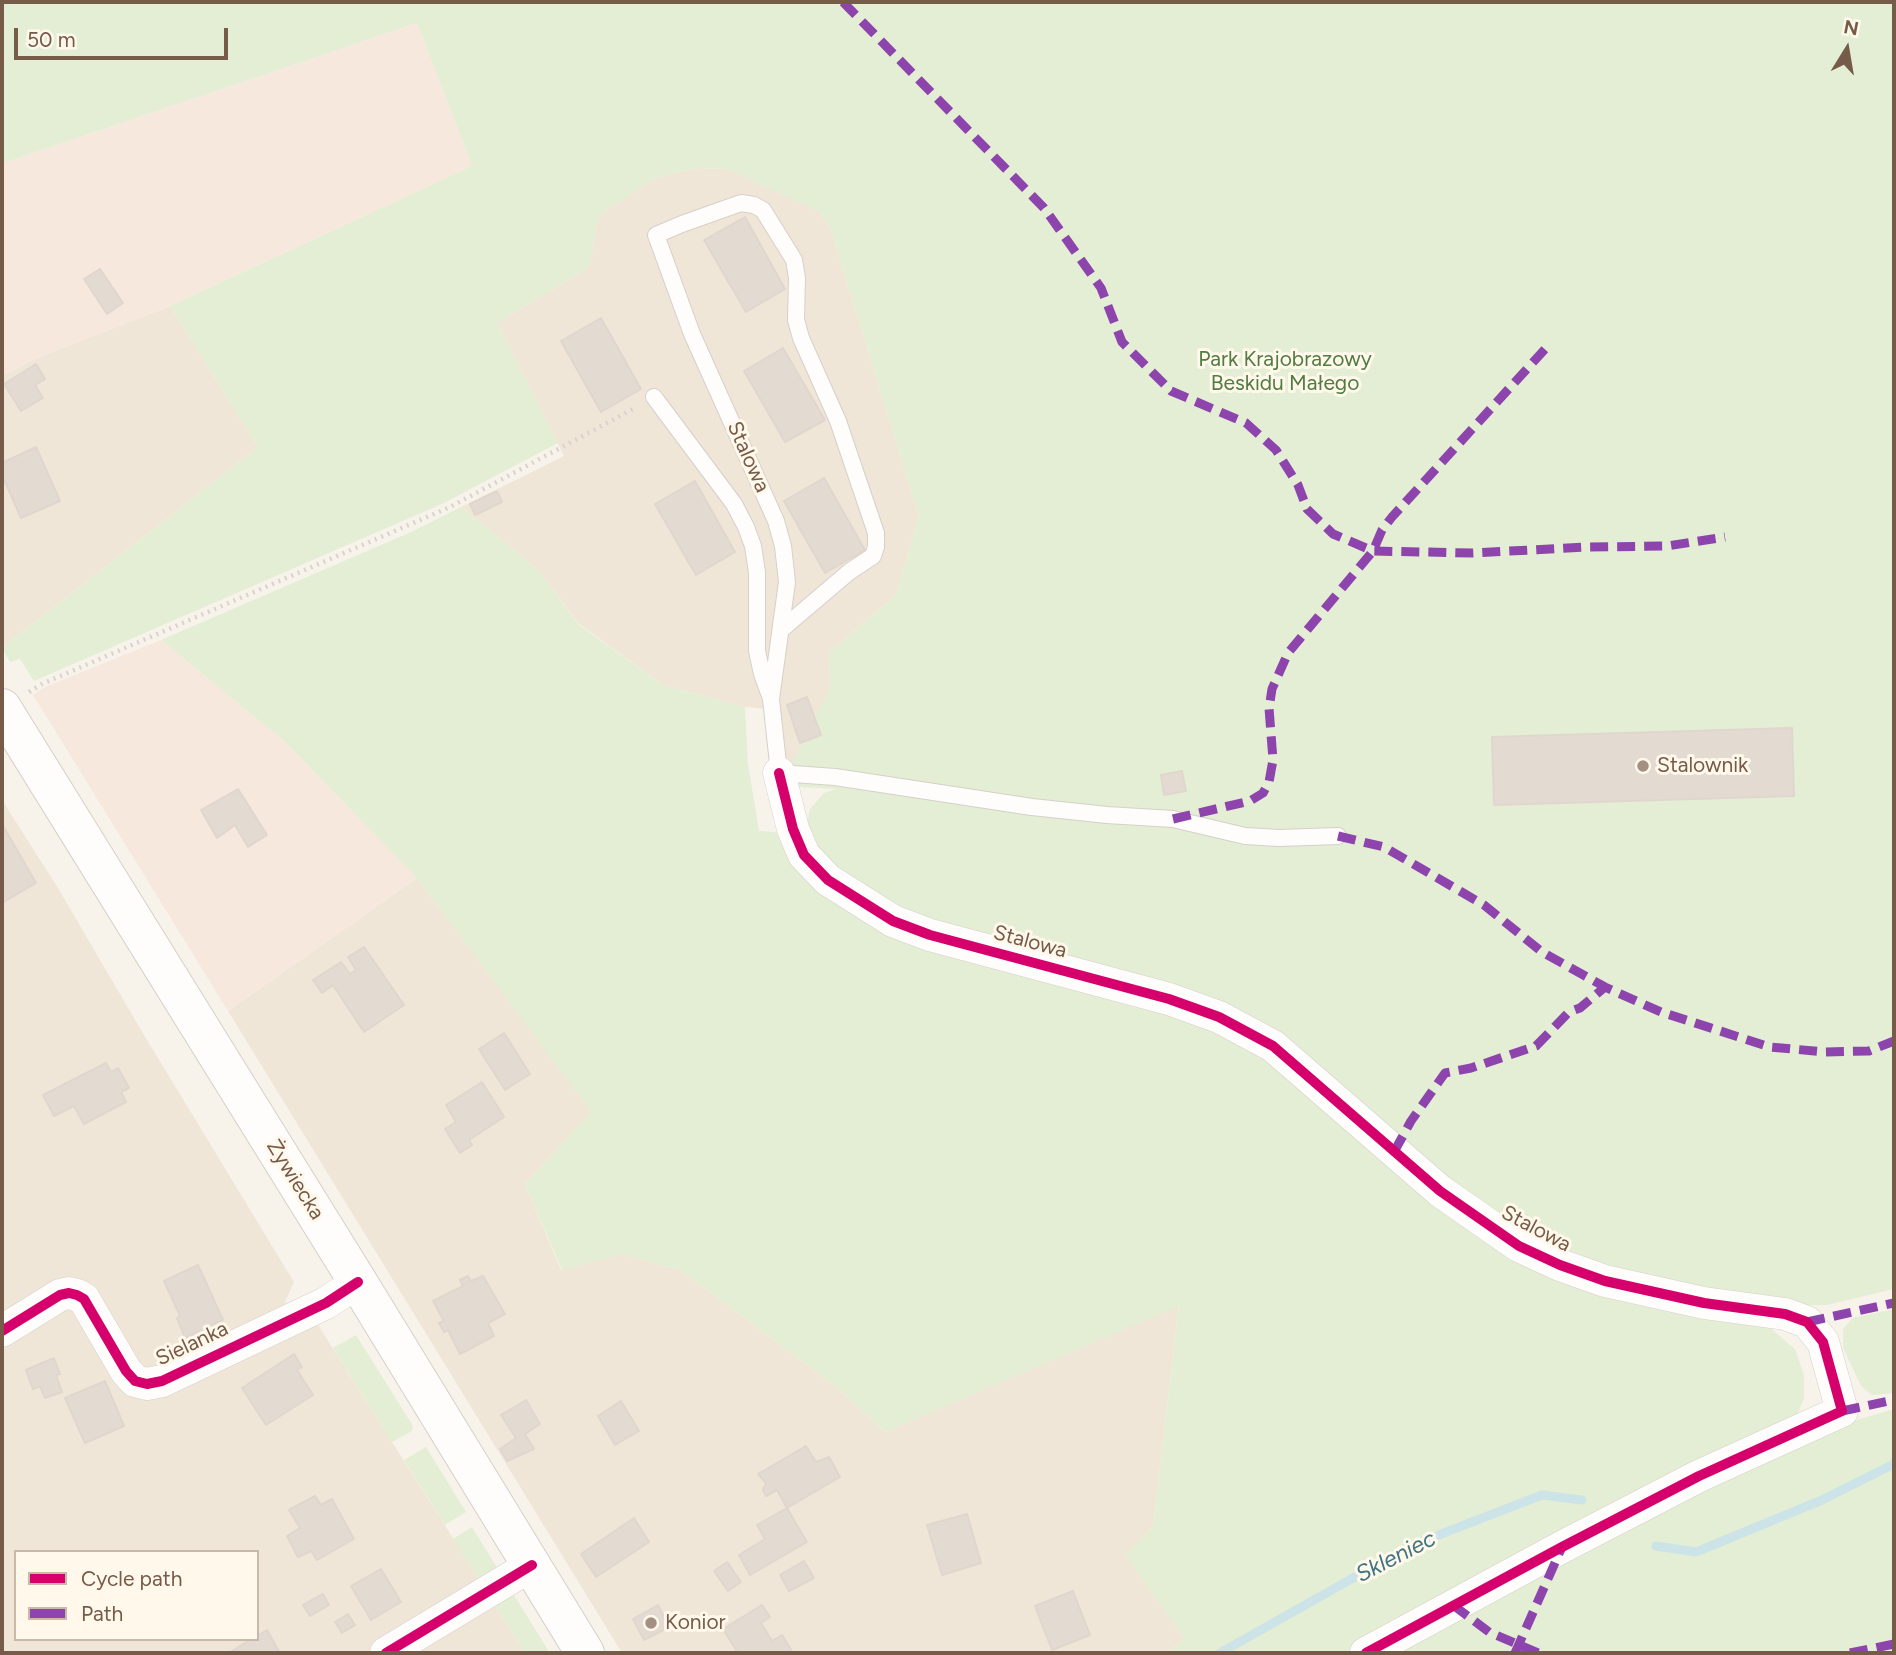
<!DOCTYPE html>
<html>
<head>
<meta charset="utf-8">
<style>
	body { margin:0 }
	#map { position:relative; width:1896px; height:1655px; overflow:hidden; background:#f7f3eb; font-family:Figtree,sans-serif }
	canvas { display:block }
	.frame { position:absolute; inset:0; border:4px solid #765b49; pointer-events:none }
	.legend { position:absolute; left:14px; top:1550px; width:245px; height:91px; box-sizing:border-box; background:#fff8eb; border:2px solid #c8b9aa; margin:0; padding:9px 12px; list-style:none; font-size:21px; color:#765b49 }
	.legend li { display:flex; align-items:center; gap:14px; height:35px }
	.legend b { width:35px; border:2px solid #c8b9aa }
	.north { position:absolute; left:1812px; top:14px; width:70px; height:70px; -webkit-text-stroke:5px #fff8eb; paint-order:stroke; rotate:11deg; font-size:19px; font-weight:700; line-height:28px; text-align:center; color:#765b49 }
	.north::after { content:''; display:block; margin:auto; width:24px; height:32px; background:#765b49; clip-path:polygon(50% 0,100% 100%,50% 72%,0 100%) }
	.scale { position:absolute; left:14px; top:28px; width:214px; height:32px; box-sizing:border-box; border:4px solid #765b49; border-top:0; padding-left:9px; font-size:21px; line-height:24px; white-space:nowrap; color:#765b49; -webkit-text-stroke:5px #fff8eb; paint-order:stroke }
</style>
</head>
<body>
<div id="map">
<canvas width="1896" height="1655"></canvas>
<div class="frame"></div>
<ul class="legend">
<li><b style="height:9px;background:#d6006c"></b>Cycle path</li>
<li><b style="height:9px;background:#8e44ad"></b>Path</li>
</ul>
<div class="north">N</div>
<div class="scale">50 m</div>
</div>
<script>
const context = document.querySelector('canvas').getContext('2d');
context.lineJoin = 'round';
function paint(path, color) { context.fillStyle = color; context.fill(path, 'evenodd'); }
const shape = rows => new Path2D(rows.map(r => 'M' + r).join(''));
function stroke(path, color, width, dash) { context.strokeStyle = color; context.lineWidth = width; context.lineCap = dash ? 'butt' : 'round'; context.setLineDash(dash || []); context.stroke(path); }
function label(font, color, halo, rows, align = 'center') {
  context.font = font + ' Figtree,sans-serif'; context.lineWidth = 6; context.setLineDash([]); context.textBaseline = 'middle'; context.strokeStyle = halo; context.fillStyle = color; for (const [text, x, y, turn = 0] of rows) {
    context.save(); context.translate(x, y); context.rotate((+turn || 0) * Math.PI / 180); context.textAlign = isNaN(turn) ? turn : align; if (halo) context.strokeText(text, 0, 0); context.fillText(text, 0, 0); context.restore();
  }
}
const residential = shape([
	[697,168,763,170,802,182,831,230,919,516,897,594,829,653,833,770,785,764,780,710,745,707,663,685,579,624,538,570,461,507,564,456,497,323,589,267,599,215,655,178],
	[170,306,258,447,2,648,2,376,32,360],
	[2,800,58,888,141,1030,294,1282,285,1302,293,1309,144,1374,95,1300,2,1324],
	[417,878,592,1112,525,1184,561,1270,622,1254,680,1270,835,1386,885,1432,1179,1305,1153,1527,1126,1555,1185,1639,1167,1653,622,1653,228,1011],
	[67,1302,132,1387,313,1317,482,1584,369,1653,2,1653,2,1338],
	[16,1552,257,1552,257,1639,16,1639],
	[491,1600,525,1653,402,1653]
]);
const commercial = shape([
	[417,23,472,166,170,306,32,360,2,376,2,165,6,162],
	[161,640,284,741,417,878,228,1011,33,695,45,687]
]);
const green = shape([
	[2,2,1894,2,1894,1289,1827,1305,1784,1305,1607,1273,1517,1236,1275,1040,929,928,826,870,806,828,810,809,824,793,836,789,781,786,830,687,829,653,897,594,919,516,831,230,820,212,727,169,697,168,655,178,599,215,589,267,497,323,558,443,444,503,34,681,20,659,10,662,2,648,258,447,170,306,472,166,417,23,6,162,2,165],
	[1110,808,1248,832,1343,829,1344,843,1279,845,1172,826],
	[461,507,538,570,579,625,663,685,745,707,748,764,759,831,783,833,823,884,1165,1007,1269,1054,1487,1235,1769,1327,1795,1349,1804,1375,1804,1398,1798,1413,1782,1425,1346,1653,1167,1653,1185,1639,1125,1555,1153,1527,1179,1306,885,1432,835,1386,680,1270,622,1254,562,1270,525,1184,591,1112,417,878,284,741,161,640,411,532],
	[1894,1309,1894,1393,1872,1395,1861,1386,1843,1348,1843,1329,1852,1318],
	[356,1335,413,1426,412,1431,392,1442,333,1348],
	[1894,1409,1894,1653,1398,1653,1703,1486,1850,1422],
	[426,1447,466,1512,445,1525,404,1460],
	[472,1527,499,1571,482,1584,453,1539],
	[512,1592,548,1650,543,1653,525,1653,491,1600]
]);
const stream = shape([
	[1656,1546,1696,1552,1822,1500,1894,1464],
	[1220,1653,1410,1546,1542,1495,1582,1500]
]);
const building = shape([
	[745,217,785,289,746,312,704,240,745,217],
	[100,269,123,303,107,314,84,279,100,269],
	[601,318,641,389,601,412,561,341,601,318],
	[783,348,825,420,785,442,744,371,783,348],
	[36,364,45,379,35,385,43,398,21,411,4,384,36,364],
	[36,447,60,501,21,518,2,475,2,463,36,447],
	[824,478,865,550,825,573,784,501,824,478],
	[695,481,735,552,696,575,655,504,695,481],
	[497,491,502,502,475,515,470,504,497,491],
	[807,697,821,735,800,743,787,705,807,697],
	[1792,728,1794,796,1494,805,1492,737,1792,728],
	[1182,771,1186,791,1164,795,1161,775,1182,771],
	[238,789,267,835,248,847,235,825,217,838,201,810,238,789],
	[2,824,36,883,2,903,2,824],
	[364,947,404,1005,364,1032,333,985,322,993,313,980,341,962,350,974,356,970,348,957,364,947],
	[504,1033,530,1074,505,1090,479,1049,504,1033],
	[106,1063,111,1072,118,1068,129,1088,121,1092,126,1102,84,1124,74,1106,54,1116,43,1095,106,1063],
	[482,1082,504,1117,469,1140,472,1145,460,1153,445,1129,456,1122,446,1105,482,1082],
	[198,1265,223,1320,185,1338,177,1318,180,1316,164,1281,198,1265],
	[468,1276,471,1281,483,1276,505,1314,488,1323,494,1336,460,1354,448,1330,444,1332,439,1323,444,1321,433,1301,463,1286,460,1280,468,1276],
	[294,1354,302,1367,297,1370,313,1395,266,1425,242,1388,294,1354],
	[54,1358,60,1374,56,1375,62,1392,45,1398,40,1386,33,1389,26,1370,54,1358],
	[105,1381,124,1426,85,1443,65,1398,105,1381],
	[526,1400,540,1424,525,1434,534,1449,507,1461,500,1449,516,1438,501,1415,526,1400],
	[621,1401,639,1431,615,1445,598,1416,621,1401],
	[806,1446,816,1462,829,1457,840,1477,787,1508,777,1490,766,1496,763,1490,766,1483,758,1474,806,1446],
	[315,1496,321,1505,332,1499,354,1539,317,1560,311,1551,298,1557,287,1536,300,1528,289,1510,315,1496],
	[787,1508,807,1542,750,1575,739,1555,765,1539,757,1525,787,1508],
	[967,1514,981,1563,942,1575,927,1525,967,1514],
	[634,1518,649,1542,596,1577,581,1554,634,1518],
	[804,1561,814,1578,789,1591,780,1575,804,1561],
	[727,1562,741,1582,728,1591,714,1571,727,1562],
	[381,1569,401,1602,371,1620,351,1586,381,1569],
	[1073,1591,1090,1635,1052,1650,1035,1606,1073,1591],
	[323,1594,329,1605,310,1616,303,1605,323,1594],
	[658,1605,669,1627,644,1640,633,1619,658,1605],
	[762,1605,770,1617,761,1623,772,1641,782,1635,793,1653,738,1653,723,1629,762,1605],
	[348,1614,355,1625,342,1633,335,1622,348,1614],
	[267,1630,280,1653,229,1653,251,1639,257,1639,257,1636,267,1630]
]);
const path = shape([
	[29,692,42,684,450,507,635,408]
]);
const service = shape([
	[654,397,734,504,746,527,753,546,757,572,757,651,762,674,770,696],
	[782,629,849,572,873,556,876,547,876,533,838,421,801,338,796,320,797,278,794,260,763,210,754,205,741,203,682,224,656,235,692,334,776,521,783,546,787,582,771,699,779,773,835,777,1032,807,1107,815,1173,819,1245,836,1279,838,1338,836]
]);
const minor = shape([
	[779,773,793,829,804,855,828,880,893,921,930,935,1169,999,1219,1017,1273,1046,1440,1191,1519,1246,1560,1265,1605,1281,1704,1303,1785,1314,1807,1322,1823,1342,1842,1411,1699,1476,1562,1547,1366,1653],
	[2,1331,60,1295,69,1293,77,1295,84,1299,126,1371,135,1381,147,1384,162,1381,326,1303,358,1282],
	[386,1653,532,1565]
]);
const secondary = shape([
	[2,708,358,1282,585,1653]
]);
const quiet = shape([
	[843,2,1044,208,1101,288,1122,342,1171,391,1246,423,1276,450,1298,485,1307,509,1333,534,1373,551,1473,553,1588,547,1667,546,1725,537],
	[1173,819,1250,801,1263,793,1269,782,1273,760,1269,708,1272,689,1288,653,1373,551,1382,530,1392,517,1546,348],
	[1338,836,1384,847,1484,905,1542,952,1605,987],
	[1394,1152,1411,1121,1445,1073,1471,1068,1536,1046,1569,1012,1580,1008,1605,987,1661,1012,1770,1047,1825,1052,1869,1051,1894,1041],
	[1807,1322,1894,1303],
	[1842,1411,1894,1400],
	[1453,1605,1489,1632,1538,1653],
	[1515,1653,1562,1547],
	[1850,1653,1894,1644]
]);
const cycleway = shape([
	[779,773,793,829,804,855,828,880,893,921,930,935,1169,999,1219,1017,1273,1046,1440,1191,1519,1246,1560,1265,1605,1281,1704,1303,1785,1314,1807,1322,1823,1342,1842,1411,1699,1476,1562,1547,1366,1653],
	[2,1331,60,1295,69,1293,77,1295,84,1299,126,1371,135,1381,147,1384,162,1381,326,1303,358,1282],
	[386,1653,532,1565]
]);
const markers = [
	[1643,766,7,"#a39082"],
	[651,1623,7,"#a39082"]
];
const parkNames = [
	["Park Krajobrazowy",1285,360],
	["Beskidu Małego",1285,384]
];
const streetNames = [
	["Stalowa",748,457,66],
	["Stalowa",1030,942,15],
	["Żywiecka",295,1180,58],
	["Stalowa",1536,1229,28],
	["Sielanka",192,1344,-25]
];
const poiNames = [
	["Stalownik",1657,766],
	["Konior",665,1623]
];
const waterNames = [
	["Skleniec",1396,1557,-27]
];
paint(residential, '#f0e6d8');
paint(commercial, '#f7e8de');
paint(green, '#e3eed5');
stroke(stream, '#cce4e8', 9);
paint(building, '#e3dbd2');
stroke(building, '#e0d6cd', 2);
stroke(service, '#d6d0c9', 18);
stroke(minor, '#d6d0c9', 33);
stroke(secondary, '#d6cfc7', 40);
stroke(path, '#dad2cd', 4.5, [2, 5]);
stroke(service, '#fefdfc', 16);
stroke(minor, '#fefdfc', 32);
stroke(secondary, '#fefdfc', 38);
stroke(quiet, '#8e44ad', 9, [18, 9]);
stroke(cycleway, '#d6006c', 10);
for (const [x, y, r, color] of markers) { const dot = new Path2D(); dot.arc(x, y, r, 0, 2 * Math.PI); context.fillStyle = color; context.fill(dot); stroke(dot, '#fff8eb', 2.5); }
label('21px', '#517c42', '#fff8eb', parkNames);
label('21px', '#765b49', '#fff8eb', streetNames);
label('21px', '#765b49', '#fff8eb', poiNames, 'left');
label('italic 23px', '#407583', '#fff8eb', waterNames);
</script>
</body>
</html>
